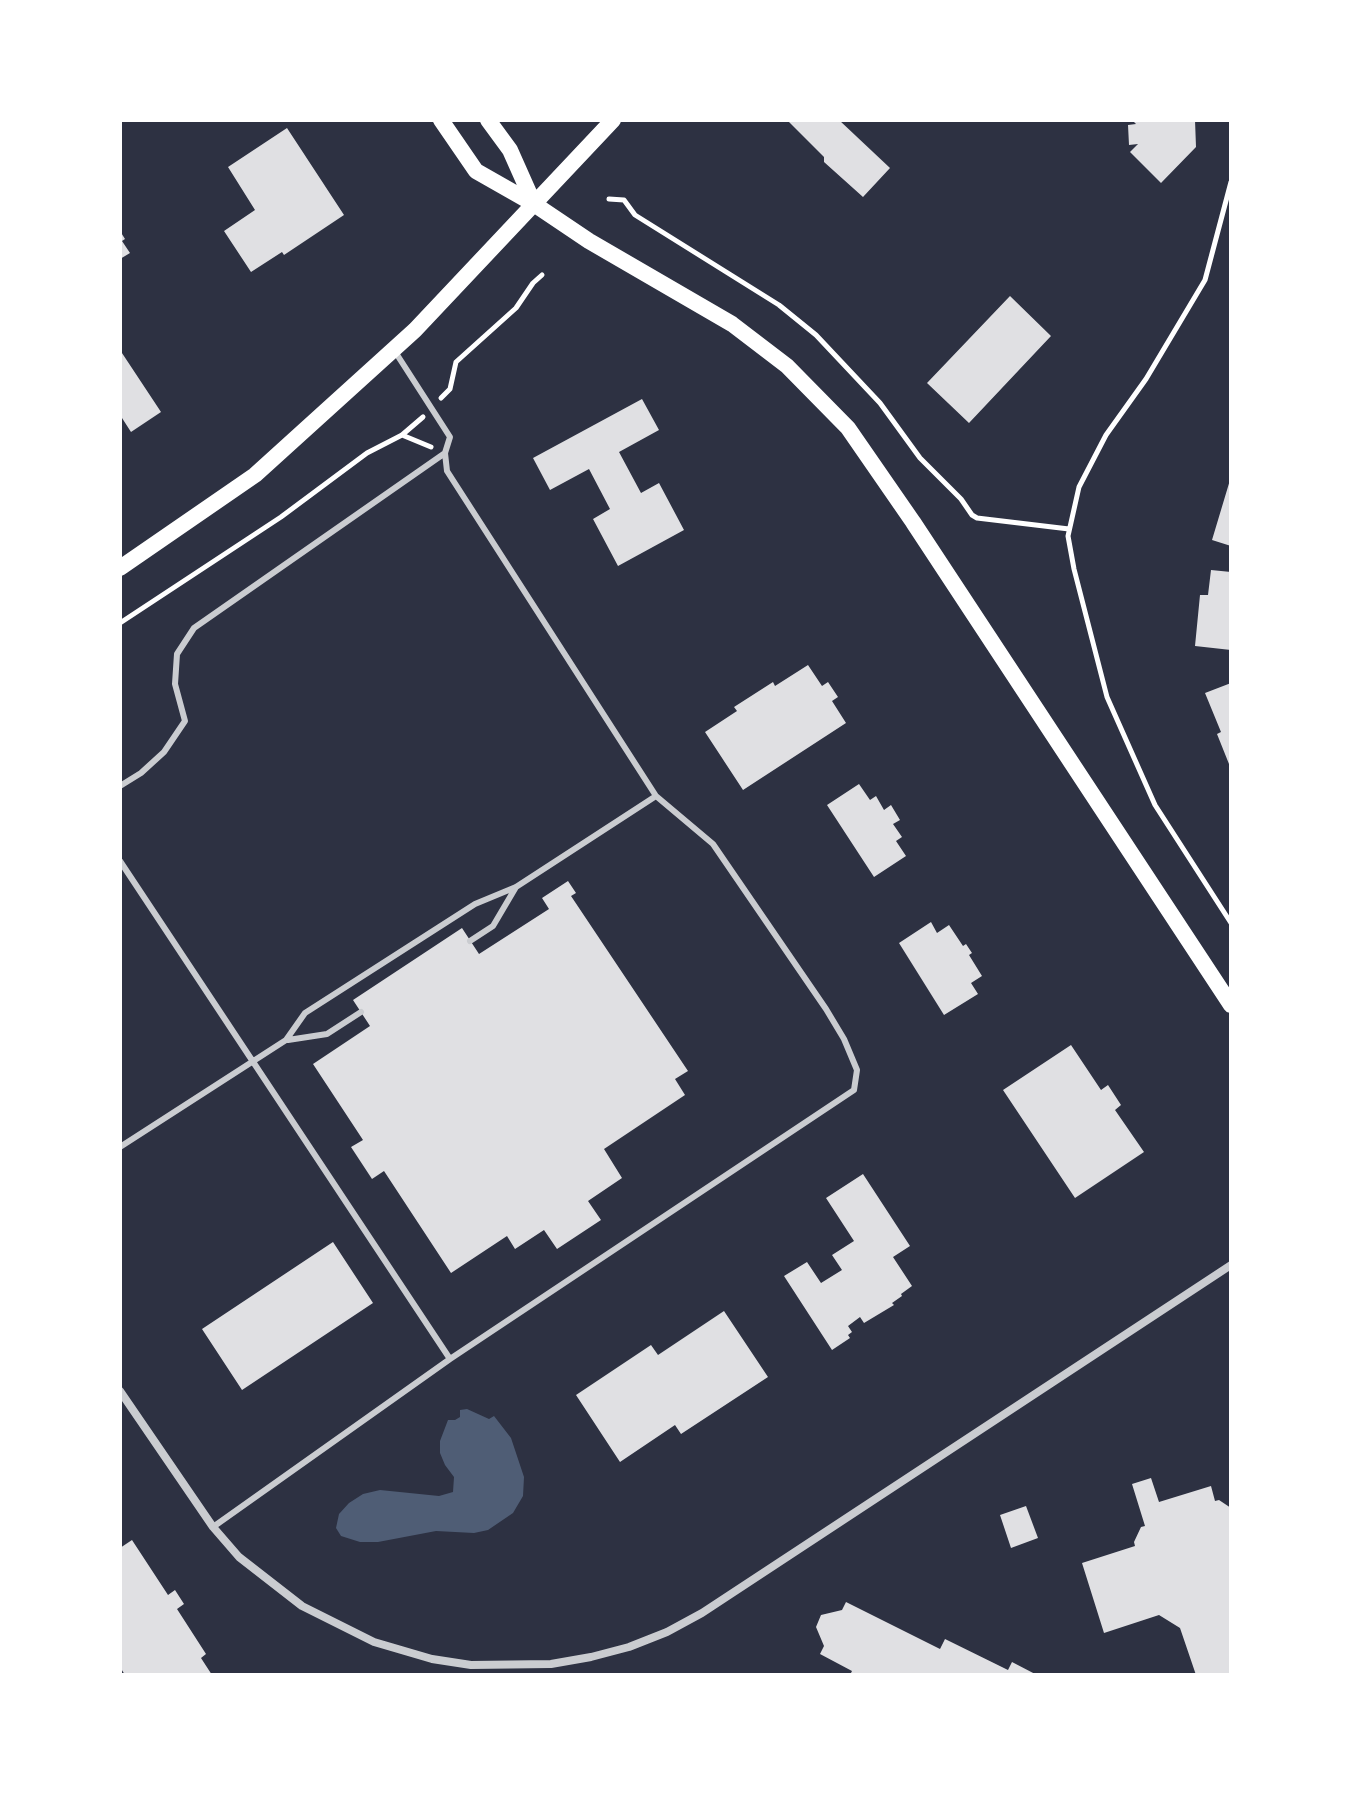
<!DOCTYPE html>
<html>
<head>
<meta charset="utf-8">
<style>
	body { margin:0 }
	#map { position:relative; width:1351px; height:1795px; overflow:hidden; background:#2d3142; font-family:"Open Sans",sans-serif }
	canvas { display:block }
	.frame { position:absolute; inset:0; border:122px solid #fff; pointer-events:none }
</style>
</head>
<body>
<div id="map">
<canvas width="1351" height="1795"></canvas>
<div class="frame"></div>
</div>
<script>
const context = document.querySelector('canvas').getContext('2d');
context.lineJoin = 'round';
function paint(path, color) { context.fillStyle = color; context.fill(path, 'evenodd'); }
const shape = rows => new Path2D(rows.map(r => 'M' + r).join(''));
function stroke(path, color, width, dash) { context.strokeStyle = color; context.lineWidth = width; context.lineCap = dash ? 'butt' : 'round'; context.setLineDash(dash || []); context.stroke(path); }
const water = shape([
	[467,1409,489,1419,494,1416,511,1438,524,1477,523,1496,513,1513,488,1530,474,1533,436,1531,378,1542,360,1542,341,1536,336,1528,339,1514,349,1503,363,1494,380,1490,439,1496,453,1492,454,1477,445,1465,440,1453,440,1441,448,1420,455,1420,460,1417,460,1410]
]);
const building = shape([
	[787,120,839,120,890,168,863,197,824,162,824,157],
	[1132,120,1195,120,1196,147,1161,183,1130,152,1138,144,1129,145,1128,125,1136,124],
	[287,128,344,215,284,255,282,252,251,272,224,231,255,210,228,167],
	[120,231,125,239,122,241,130,253,120,259],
	[1010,296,1051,336,969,423,927,383],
	[120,350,161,412,131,432,122,418,120,420],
	[642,399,659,430,619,452,641,493,659,483,684,530,618,566,593,519,610,509,589,469,550,490,533,458],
	[1230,480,1231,480,1231,546,1212,540],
	[1211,570,1231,572,1231,650,1195,646,1200,595,1208,595],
	[808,665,822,686,828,682,838,697,832,701,846,723,743,790,705,732,737,711,734,707,773,682,775,686],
	[1231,683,1231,769,1217,734,1221,732,1205,693],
	[859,784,870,800,876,796,884,810,891,805,900,820,893,824,902,837,896,841,906,856,874,877,827,805],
	[568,881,576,893,571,896,688,1071,675,1079,685,1095,604,1149,622,1178,588,1201,601,1220,557,1249,544,1230,515,1249,507,1236,451,1273,384,1171,372,1179,351,1147,363,1140,313,1064,370,1026,353,1000,462,928,479,954,549,909,542,898],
	[931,922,937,933,949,925,963,946,966,944,972,953,969,955,982,976,971,983,978,994,944,1015,899,943],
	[1071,1045,1101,1090,1108,1085,1121,1105,1115,1110,1144,1152,1075,1198,1003,1090],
	[863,1174,910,1246,893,1257,912,1286,901,1294,902,1296,892,1303,894,1305,864,1323,860,1317,848,1326,852,1332,848,1335,850,1338,832,1350,784,1276,807,1262,821,1283,842,1270,832,1255,854,1241,826,1198],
	[333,1242,373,1303,242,1390,202,1329],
	[724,1311,768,1377,681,1434,675,1425,620,1462,576,1395,651,1345,658,1355],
	[1151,1478,1159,1502,1211,1486,1215,1501,1219,1500,1231,1508,1231,1675,1196,1675,1180,1628,1159,1615,1104,1633,1082,1563,1135,1546,1134,1542,1141,1527,1145,1526,1132,1484],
	[1026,1506,1038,1538,1011,1548,1000,1515],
	[132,1540,168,1595,175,1590,184,1604,177,1609,206,1654,201,1658,212,1675,125,1675,120,1667,120,1548],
	[846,1602,940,1649,945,1639,1008,1670,1012,1662,1037,1675,850,1675,852,1671,820,1654,824,1646,816,1627,821,1615,842,1610]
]);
const path = shape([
	[1231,182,1205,280,1146,379,1106,435,1079,487,1068,536,1074,569,1107,697,1155,805,1231,923],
	[609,199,624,200,635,215,779,305,816,335,880,403,920,458,961,499,972,515,977,518,1069,529],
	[441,398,450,389,456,362,516,308,533,283,542,275],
	[402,435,431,447],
	[120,623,281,517,367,453,402,435,423,417]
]);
const service = shape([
	[120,786,141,773,164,752,185,721,175,684,177,654,194,628,445,453],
	[120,861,450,1359],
	[470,941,493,926,516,887],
	[288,1040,327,1034,361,1012],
	[120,1147,286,1040,305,1013,475,904,516,887,656,796],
	[213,1527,450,1359,854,1090,857,1070,844,1039,826,1009,713,844,656,796,447,471,445,453,450,437,394,350]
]);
const minor = shape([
	[120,1391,213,1527,239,1557,302,1606,374,1642,432,1659,471,1665,551,1664,591,1657,629,1647,667,1632,702,1613,1231,1265]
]);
const secondary = shape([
	[441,120,476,171,534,204,589,241,732,324,787,366,848,428,913,522,1231,1005],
	[488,120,510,150,534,204],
	[120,568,255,475,415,330,613,120]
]);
paint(water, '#4f5d75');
paint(building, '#e0e0e3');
stroke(path, '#fff', 5);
stroke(service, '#caccd0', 6);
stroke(minor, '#caccd0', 8);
stroke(secondary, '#fff', 16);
</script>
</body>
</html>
